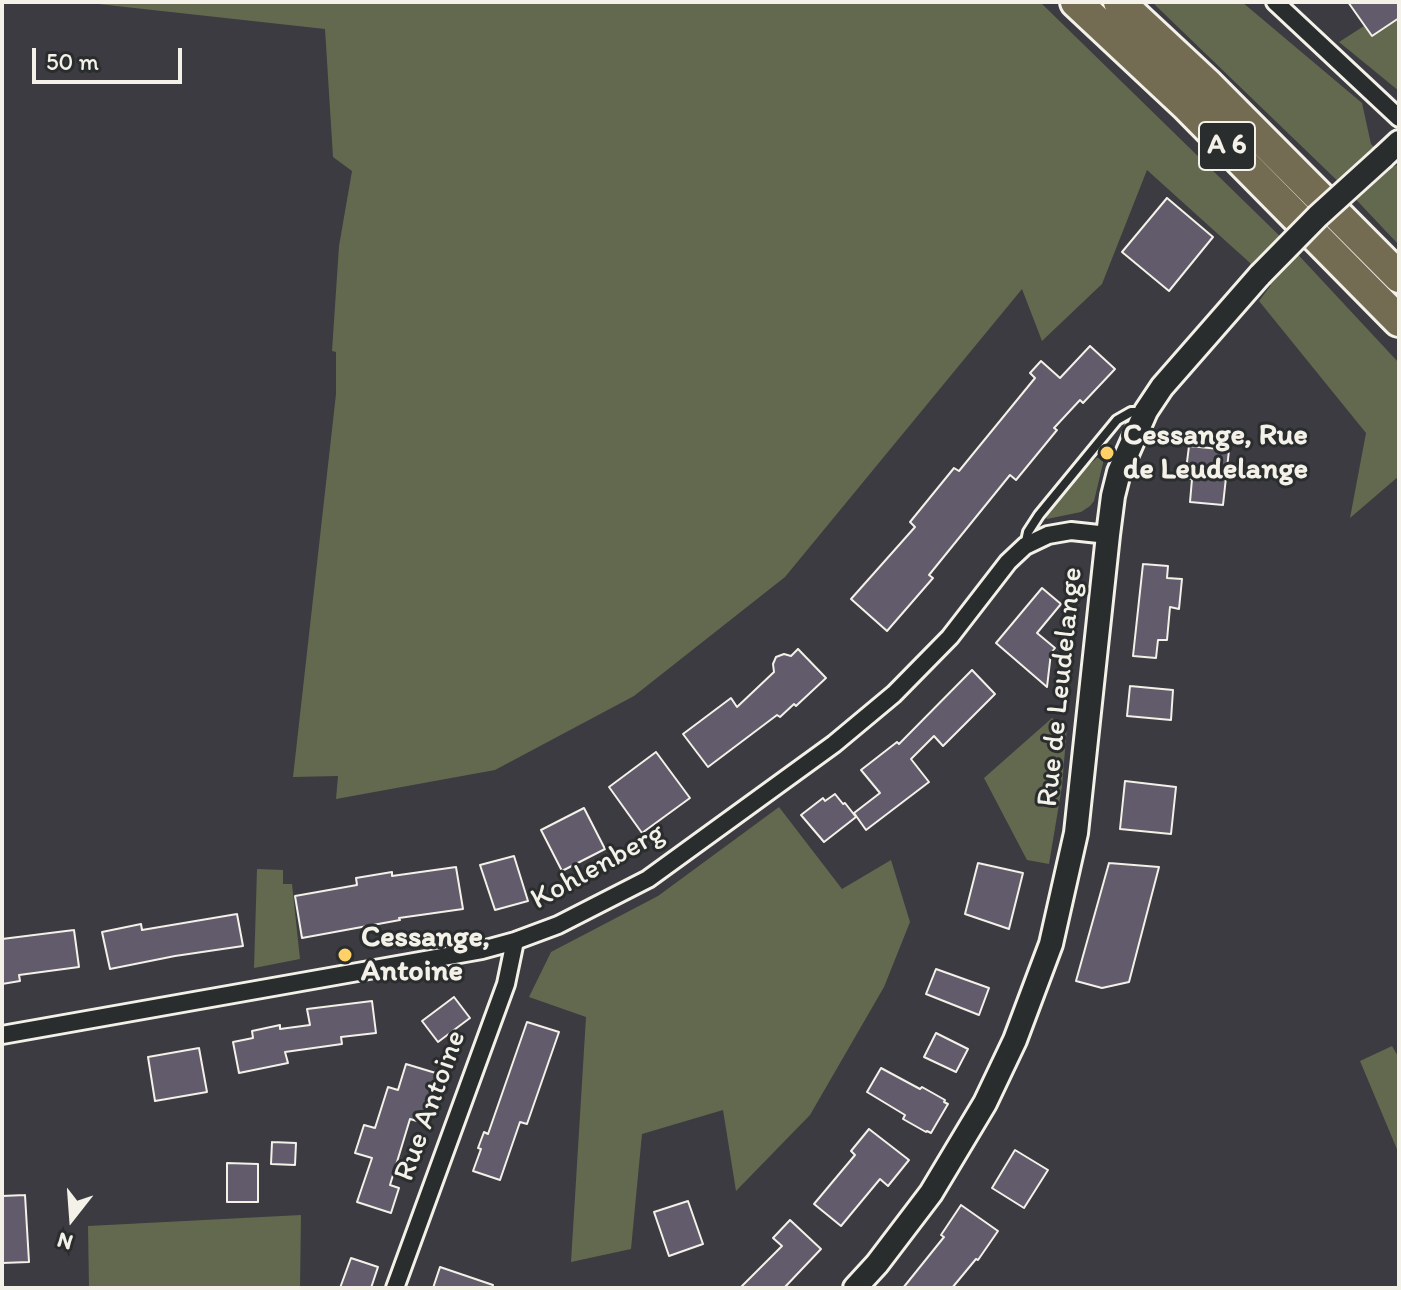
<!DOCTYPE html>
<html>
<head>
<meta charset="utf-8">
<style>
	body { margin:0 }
	#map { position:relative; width:1401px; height:1290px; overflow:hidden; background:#3b3b41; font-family:Itim,sans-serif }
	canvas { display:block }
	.frame { position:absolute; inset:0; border:4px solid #f4f1e8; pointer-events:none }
	.north { position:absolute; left:32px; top:1178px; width:80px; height:80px; -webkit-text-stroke:6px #2a2d2e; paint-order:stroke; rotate:197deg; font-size:22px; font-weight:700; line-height:32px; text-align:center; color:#f4f1e8 }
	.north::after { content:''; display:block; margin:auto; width:28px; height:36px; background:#f4f1e8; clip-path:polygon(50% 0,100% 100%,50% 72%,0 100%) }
	.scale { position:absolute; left:32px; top:48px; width:150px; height:36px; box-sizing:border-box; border:4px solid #f4f1e8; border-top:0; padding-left:10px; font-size:24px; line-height:28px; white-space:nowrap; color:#f4f1e8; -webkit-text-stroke:6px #2a2d2e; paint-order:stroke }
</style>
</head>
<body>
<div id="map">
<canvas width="1401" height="1290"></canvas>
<div class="frame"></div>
<div class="north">N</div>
<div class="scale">50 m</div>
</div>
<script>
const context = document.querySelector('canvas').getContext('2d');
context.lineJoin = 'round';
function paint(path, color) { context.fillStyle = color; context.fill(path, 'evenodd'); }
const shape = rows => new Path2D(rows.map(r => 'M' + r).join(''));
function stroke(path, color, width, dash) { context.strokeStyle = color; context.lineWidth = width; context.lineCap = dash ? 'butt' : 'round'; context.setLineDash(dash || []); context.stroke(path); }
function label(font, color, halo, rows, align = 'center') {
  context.font = font + ' Itim,sans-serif'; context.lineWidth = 6; context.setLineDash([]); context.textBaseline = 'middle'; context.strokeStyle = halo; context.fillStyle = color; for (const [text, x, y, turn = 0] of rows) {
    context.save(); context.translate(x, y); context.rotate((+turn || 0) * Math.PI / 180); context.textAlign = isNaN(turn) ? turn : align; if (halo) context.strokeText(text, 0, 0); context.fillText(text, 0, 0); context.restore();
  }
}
const green = shape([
	[80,2,1040,2,1290,246,1399,363,1399,476,1350,518,1366,433,1259,301,1271,285,1249,262,1147,170,1102,284,1042,341,1022,289,785,577,634,696,495,770,336,799,338,776,293,777,336,394,336,352,332,351,339,246,352,171,333,157,325,29],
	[1152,2,1242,2,1362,103,1371,144,1393,167,1399,164,1399,245,1347,190],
	[1399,18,1399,91,1339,42,1364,26,1372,36],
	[1097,458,1104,459,1094,501,1090,506,1081,512,1047,519,1046,517,1051,510,1083,470],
	[1052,718,1067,727,1062,786,1049,864,1027,860,984,778],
	[779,807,842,889,891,860,910,922,884,987,810,1115,736,1191,723,1110,642,1134,631,1249,571,1262,586,1017,529,997,551,952,658,896],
	[257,869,283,870,283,884,292,884,300,959,254,968],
	[1392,1046,1399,1058,1399,1154,1360,1061],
	[301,1215,300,1288,89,1288,88,1226]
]);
const building = shape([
	[1348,2,1399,2,1399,18,1372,36,1348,2],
	[1167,198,1213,237,1169,291,1122,252,1167,198],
	[1090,346,1115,369,1083,403,1080,400,1054,428,1057,430,1016,480,1010,475,929,575,933,578,887,631,851,599,915,527,910,522,954,468,959,471,1035,378,1030,373,1041,361,1060,378,1090,346],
	[1189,446,1229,450,1223,505,1190,502,1192,479,1185,478,1189,446],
	[1143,564,1168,566,1167,578,1182,579,1179,609,1170,607,1167,640,1158,640,1156,658,1133,656,1143,564],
	[1042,588,1061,604,1037,633,1055,648,1051,653,1047,687,996,643,1042,588],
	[798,649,826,678,796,706,794,704,780,717,777,715,708,767,683,734,731,698,737,707,774,672,773,664,776,657,784,654,791,656,798,649],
	[972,670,995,694,943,746,934,736,911,759,929,782,866,830,854,813,880,793,861,770,897,742,899,744,972,670],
	[1130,686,1173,690,1171,720,1127,716,1130,686],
	[656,752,690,798,642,833,609,787,656,752],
	[1125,781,1176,787,1171,834,1120,829,1125,781],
	[835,794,843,804,845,803,856,817,824,842,801,815,823,798,825,801,835,794],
	[584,808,605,849,562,871,541,830,584,808],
	[514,856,528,901,495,910,480,865,514,856],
	[978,863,1023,873,1009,929,965,914,978,863],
	[1109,863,1159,867,1129,982,1102,988,1076,981,1109,863],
	[456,867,463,909,399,918,400,920,302,938,295,896,357,885,356,878,392,872,392,876,456,867],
	[237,914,243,946,175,956,110,969,102,932,141,924,142,930,237,914],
	[74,930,79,967,19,975,20,981,2,984,2,939,74,930],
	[936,969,989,988,979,1015,926,994,936,969],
	[454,997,470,1018,438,1042,422,1021,454,997],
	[372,1001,376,1033,341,1037,342,1044,285,1052,288,1063,239,1073,233,1042,253,1038,252,1031,280,1025,280,1029,310,1025,307,1009,372,1001],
	[527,1022,559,1032,527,1124,520,1122,500,1180,473,1171,481,1149,478,1148,484,1132,488,1134,527,1022],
	[936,1033,968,1049,956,1072,924,1057,936,1033],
	[199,1048,207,1092,155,1101,148,1057,199,1048],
	[406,1064,439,1074,424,1123,410,1119,390,1185,399,1188,391,1213,357,1202,372,1158,355,1153,364,1125,375,1128,388,1087,398,1090,406,1064],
	[881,1068,920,1089,922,1087,945,1100,944,1102,948,1104,931,1133,927,1131,926,1132,903,1119,905,1115,867,1092,881,1068],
	[869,1129,909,1160,888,1186,880,1179,841,1226,814,1204,855,1155,851,1151,869,1129],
	[272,1142,296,1143,295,1165,271,1164,272,1142],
	[1015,1150,1048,1170,1024,1208,992,1188,1015,1150],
	[227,1163,258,1164,258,1202,227,1202,227,1163],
	[25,1195,29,1262,2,1263,2,1196,25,1195],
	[688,1201,703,1244,669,1256,654,1212,688,1201],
	[961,1205,998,1231,978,1260,976,1259,952,1288,903,1288,944,1237,941,1235,961,1205],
	[790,1220,821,1249,784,1288,740,1288,782,1246,773,1238,790,1220],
	[351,1258,378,1267,371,1288,340,1288,351,1258],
	[440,1267,493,1285,492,1288,433,1288,440,1267]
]);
const lane = shape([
	[1025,546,1028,532,1039,515,1117,420,1131,412,1144,412]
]);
const street = shape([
	[1275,2,1399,118],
	[2,1035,482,950,515,941,558,925,648,879,834,744,894,694,950,637,1008,562,1025,546,1048,535,1071,531,1108,535],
	[395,1288,506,984,515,941]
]);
const secondary = shape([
	[1383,157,1399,142],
	[855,1288,877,1264,931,1193,985,1103,1015,1040,1051,944,1076,833,1108,535,1113,496,1119,472,1146,411,1162,387,1260,275]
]);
const highway = shape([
	[1076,2,1186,105,1399,321],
	[1119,2,1208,85,1399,277]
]);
const secondaryBridge = shape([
	[1260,275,1318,216,1383,157]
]);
const markers = [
	[1107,453,8,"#ffd166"],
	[345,955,8,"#ffd166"]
];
const shields = [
	[1227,146,56]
];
const shieldNames = [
	["A 6",1227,146]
];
const poiNames = [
	["Cessange, Rue",1123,436],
	["de Leudelange",1123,470],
	["Cessange,",361,938],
	["Antoine",361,972]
];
const streetNames = [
	["Rue de Leudelange",1061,687,-84],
	["Kohlenberg",598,867,-29],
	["Rue Antoine",431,1106,-70]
];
paint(green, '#63694f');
paint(building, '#625b6c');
stroke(building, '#f4f1e8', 2);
stroke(lane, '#f4f1e8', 14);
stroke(street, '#f4f1e8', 22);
stroke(secondary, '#f4f1e8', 28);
stroke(highway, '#f4f1e8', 36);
stroke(lane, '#2a2d2e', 8);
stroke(street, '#2a2d2e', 16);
stroke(secondary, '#2a2d2e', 22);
stroke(highway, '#736b52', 30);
stroke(secondaryBridge, '#f4f1e8', 28, []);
stroke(secondaryBridge, '#2a2d2e', 22);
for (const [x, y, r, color] of markers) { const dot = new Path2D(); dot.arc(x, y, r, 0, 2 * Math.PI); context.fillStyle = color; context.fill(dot); stroke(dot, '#2a2d2e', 3); }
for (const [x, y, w] of shields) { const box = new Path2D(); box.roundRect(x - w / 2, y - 24, w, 48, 6); context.fillStyle = '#2a2d2e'; context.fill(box); stroke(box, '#f4f1e8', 2); }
label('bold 28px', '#f4f1e8', null, shieldNames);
label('bold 30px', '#f4f1e8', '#2a2d2e', poiNames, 'left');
label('30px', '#f4f1e8', '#2a2d2e', streetNames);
</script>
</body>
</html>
